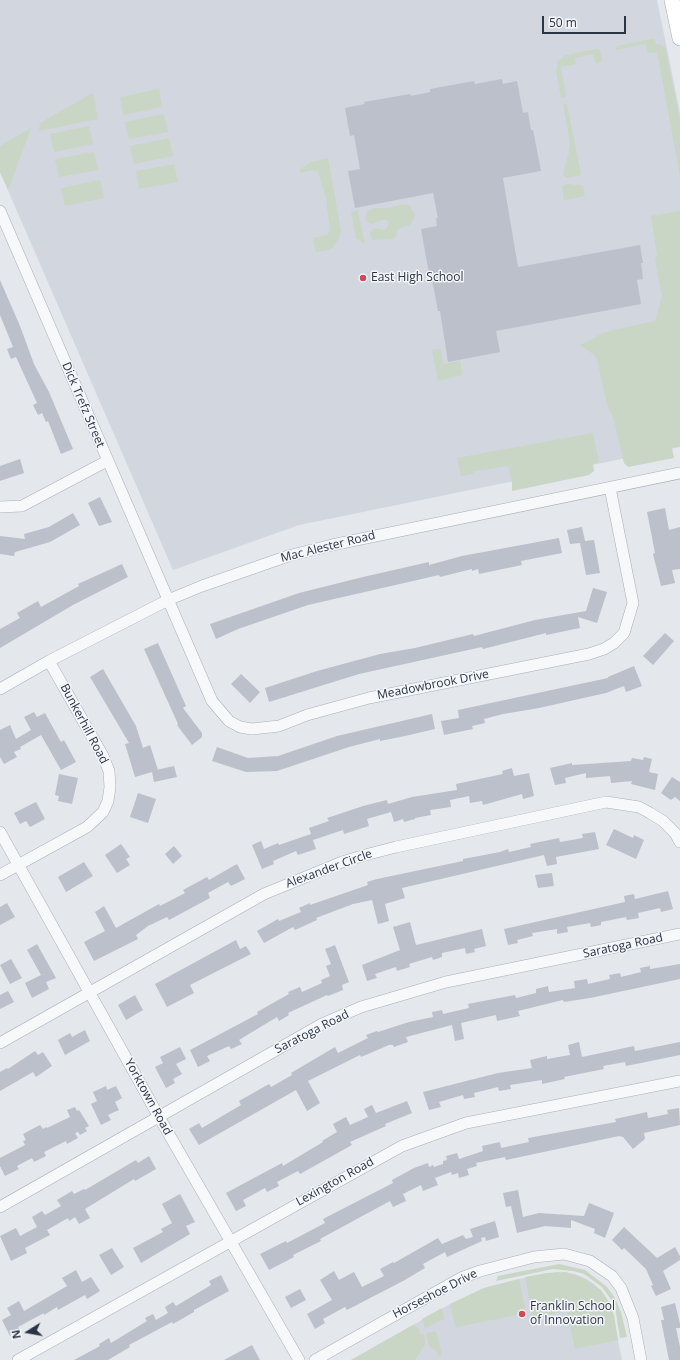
<!DOCTYPE html>
<html>
<head>
<meta charset="utf-8">
<style>
	body { margin:0 }
	#map { position:relative; width:680px; height:1360px; overflow:hidden; background:#e4e7ec; font-family:"Open Sans",sans-serif }
	canvas { display:block }
	.north { position:absolute; left:8px; top:1312px; width:40px; height:40px; -webkit-text-stroke:3px #f4f6f9; paint-order:stroke; rotate:259deg; font-size:11px; font-weight:700; line-height:16px; text-align:center; color:#2b3445 }
	.north::after { content:''; display:block; margin:auto; width:14px; height:18px; background:#2b3445; clip-path:polygon(50% 0,100% 100%,50% 72%,0 100%) }
	.scale { position:absolute; left:542px; top:16px; width:84px; height:18px; box-sizing:border-box; border:2px solid #2b3445; border-top:0; padding-left:5px; font-size:12px; line-height:14px; white-space:nowrap; color:#2b3445; -webkit-text-stroke:3px #f4f6f9; paint-order:stroke }
</style>
</head>
<body>
<div id="map">
<canvas width="680" height="1360"></canvas>
<div class="north">N</div>
<div class="scale">50 m</div>
</div>
<script>
const context = document.querySelector('canvas').getContext('2d');
context.lineJoin = 'round';
function paint(path, color) { context.fillStyle = color; context.fill(path, 'evenodd'); }
const shape = rows => new Path2D(rows.map(r => 'M' + r).join(''));
function stroke(path, color, width, dash) { context.strokeStyle = color; context.lineWidth = width; context.lineCap = dash ? 'butt' : 'round'; context.setLineDash(dash || []); context.stroke(path); }
function label(font, color, halo, rows, align = 'center') {
  context.font = font + ' "Open Sans",sans-serif'; context.lineWidth = 3; context.setLineDash([]); context.textBaseline = 'middle'; context.strokeStyle = halo; context.fillStyle = color; for (const [text, x, y, turn = 0] of rows) {
    context.save(); context.translate(x, y); context.rotate((+turn || 0) * Math.PI / 180); context.textAlign = isNaN(turn) ? turn : align; if (halo) context.strokeText(text, 0, 0); context.fillText(text, 0, 0); context.restore();
  }
}
const built = shape([
	[0,0,657,0,680,113,680,447,299,525,173,570,0,172],
	[557,1272,575,1274,586,1279,594,1284,606,1298,611,1306,622,1360,351,1360,450,1304,484,1288,519,1279]
]);
const green = shape([
	[652,39,655,40,656,44,660,44,665,47,680,119,680,176,657,52,648,53,646,44,615,50,617,46],
	[597,49,600,50,601,54,602,60,600,63,596,64,593,54,575,58,576,64,561,67,566,97,561,98,556,71,558,61,566,55],
	[159,89,162,107,123,115,120,97],
	[93,93,98,119,39,131,40,123],
	[563,104,567,104,581,175,566,178,563,174,569,152,570,142],
	[164,114,168,132,129,139,125,122],
	[89,126,93,144,54,152,50,134],
	[31,128,8,190,0,172,0,146],
	[169,138,173,156,134,164,130,146],
	[94,152,98,170,59,177,55,159],
	[328,158,341,231,339,238,333,247,329,250,316,252,313,238,327,235,330,231,326,198,318,172,312,170,301,173,299,170,311,162],
	[174,164,178,182,139,189,136,171],
	[100,180,104,198,65,206,61,188],
	[569,184,583,186,585,196,564,200,562,187,563,185],
	[404,204,409,205,414,212,415,216,410,225,398,229,396,236,393,239,372,240,370,233,373,228,385,230,389,224,388,221,384,219,372,224,368,223,365,218,368,211,375,208,388,208],
	[358,210,358,211,365,244,356,238,351,212],
	[680,211,680,446,672,448,674,458,628,467,624,463,614,420,607,405,597,359,593,354,580,345,605,332,655,321,662,296,655,260,657,255,651,216],
	[441,349,443,364,460,361,462,375,438,381,432,350],
	[593,433,599,462,593,464,594,471,589,475,512,491,512,484,509,466,475,471,472,474,461,476,457,458],
	[559,1264,585,1270,607,1287,615,1298,621,1312,627,1337,620,1338,615,1307,610,1298,602,1287,584,1274,573,1271,553,1269,496,1281,498,1276],
	[566,1272,586,1279,601,1290,609,1302,614,1315,618,1340,575,1349,567,1311,533,1318,525,1277,547,1273],
	[519,1279,526,1313,457,1327,455,1326,450,1304,484,1288],
	[442,1308,444,1319,425,1328,422,1319],
	[413,1325,419,1329,420,1334,424,1334,425,1344,415,1360,351,1360],
	[436,1331,442,1355,439,1356,438,1353,429,1346,426,1333]
]);
const building = shape([
	[502,79,503,84,517,81,523,113,528,112,531,130,533,130,541,171,503,178,518,267,640,245,643,263,641,263,643,279,637,280,641,304,496,331,500,352,448,362,440,311,438,311,432,279,430,279,421,229,437,226,436,218,438,218,433,193,355,208,348,171,360,169,354,135,350,136,345,108,365,104,364,102,410,94,411,96,430,92,430,89,474,81,475,84],
	[0,280,20,326,34,364,49,392,73,449,61,454,48,421,46,422,42,413,38,415,33,405,37,403,16,357,11,359,7,349,13,347,0,315],
	[20,459,24,473,0,481,0,466],
	[100,497,112,522,99,526,88,503],
	[665,508,669,530,680,527,680,569,672,570,675,583,661,586,653,554,655,553,647,512],
	[73,513,80,525,50,542,15,552,14,556,0,554,0,536,25,539,24,534,49,527],
	[582,527,585,541,594,540,600,573,586,575,580,543,570,544,567,530],
	[559,538,562,553,521,561,522,565,479,574,478,569,472,571,472,569,440,577,439,575,308,605,238,629,216,639,210,624,299,593,363,577,429,562,429,565,462,556],
	[122,564,128,577,73,605,0,648,0,629,20,618,17,613,38,601,41,607,79,586,78,584],
	[593,588,607,592,597,623,578,617,580,628,546,635,546,633,483,649,482,647,359,674,269,702,265,688,317,671,380,654,415,648,473,634,474,636,535,620,586,611],
	[665,633,674,641,653,665,643,656],
	[158,643,186,706,183,708,202,733,202,737,192,745,177,725,178,724,144,649],
	[634,666,642,686,626,692,624,686,606,693,539,708,503,714,484,719,485,723,472,726,473,729,444,735,441,721,459,718,458,710,608,678,608,677],
	[103,669,136,726,143,748,150,745,158,770,156,770,174,766,177,777,154,782,152,772,135,777,125,744,129,743,90,677],
	[241,674,260,692,250,703,231,684],
	[34,712,37,717,45,713,61,742,64,740,76,762,61,770,41,735,20,747,21,749,14,752,17,757,4,764,0,757,0,730,10,725,16,739,31,730,24,717],
	[432,714,435,729,405,736,380,741,380,739,349,747,277,771,246,772,212,761,217,747,248,758,278,756,337,736],
	[644,757,652,759,649,772,658,774,655,790,631,784,632,781,611,783,610,776,586,778,586,773,565,778,566,783,555,785,550,768,572,763,572,765,631,761,632,758,643,760],
	[512,768,514,776,529,773,534,796,523,799,522,794,483,805,482,801,470,803,469,796,450,800,451,807,430,810,431,815,415,818,415,819,404,822,403,819,394,822,391,812,367,819,369,826,344,834,343,830,313,840,316,849,298,855,296,851,273,861,274,864,262,869,252,845,261,841,264,849,278,843,279,845,311,834,309,828,329,821,327,818,363,806,387,800,388,804,412,797,457,790,456,784,503,774,502,771],
	[59,774,78,778,72,804,58,801,59,796,55,795],
	[672,777,680,782,680,801,675,797,671,800,661,793],
	[138,793,156,799,148,823,130,817],
	[36,802,45,819,30,827,26,821,20,824,14,813],
	[614,829,633,838,634,835,644,840,636,859,606,845],
	[595,832,599,849,556,857,557,864,547,866,544,855,402,888,405,898,385,904,389,921,378,924,372,900,353,904,316,918,317,920,295,930,293,927,264,943,257,931,278,919,279,921,301,912,299,908,310,903,310,905,368,885,367,882,377,879,463,861,463,859,500,852,508,849,509,852,531,847,530,844,559,838,560,842,583,838,582,834],
	[121,844,130,857,126,859,130,865,117,873,105,855],
	[174,846,182,856,173,864,165,854],
	[84,862,93,876,66,892,58,877],
	[237,864,245,879,231,886,228,882,208,893,210,898,169,920,167,917,148,926,136,935,138,939,94,961,84,942,105,931,95,912,104,906,116,928,159,904,160,906,185,893,183,890,207,877,209,880],
	[552,873,554,886,538,888,535,875],
	[668,891,673,909,661,912,660,908,638,913,639,918,627,920,626,917,601,922,601,925,591,927,590,923,567,927,568,932,557,934,557,929,532,933,533,936,517,940,518,943,508,945,504,929,625,902,624,896,634,894,635,899],
	[7,903,15,917,0,925,0,907],
	[410,922,416,945,482,929,486,946,474,949,475,952,466,954,465,948,442,953,442,957,433,960,432,957,409,964,410,967,397,971,396,967,375,974,377,978,367,981,362,965,400,950,393,927],
	[236,940,240,949,246,946,251,954,190,985,194,993,167,1007,155,984],
	[37,944,56,978,46,982,49,989,32,998,25,983,41,975,27,950],
	[335,945,349,982,342,985,343,990,328,996,327,995,288,1013,289,1015,279,1021,277,1017,239,1040,242,1044,231,1049,229,1046,207,1056,210,1061,198,1067,190,1050,258,1014,257,1012,289,994,288,992,300,987,302,992,322,983,321,980,330,976,326,966,331,964,325,949],
	[11,959,22,978,10,984,0,965],
	[680,964,680,979,590,998,564,1002,563,1000,518,1011,520,1016,497,1021,496,1015,461,1023,464,1039,455,1041,452,1025,406,1037,408,1042,394,1047,393,1045,389,1045,361,1057,360,1055,308,1081,320,1103,307,1111,296,1090,199,1145,189,1129,199,1123,202,1128,241,1105,239,1101,269,1084,271,1087,292,1075,291,1073,335,1047,338,1053,368,1038,366,1035,377,1031,378,1032,409,1022,433,1017,432,1012,442,1010,443,1014,469,1008,468,1004,478,1002,515,995,516,998,536,993,536,989,548,986,549,992,575,988,574,981,587,979,588,984,610,979,609,975,620,973,621,977,641,972,640,968,650,966,650,969],
	[8,991,14,1002,0,1009,0,995],
	[135,995,143,1010,126,1020,118,1005],
	[85,1030,90,1041,65,1055,58,1040,70,1033,72,1037],
	[579,1042,582,1057,634,1046,635,1051,680,1042,680,1055,626,1066,625,1062,603,1066,604,1069,564,1077,565,1079,542,1084,542,1080,510,1085,511,1089,499,1091,498,1087,474,1093,475,1097,464,1099,463,1095,439,1102,441,1107,429,1110,423,1092,498,1073,532,1068,530,1060,547,1056,547,1059,570,1055,568,1045],
	[180,1047,186,1059,176,1064,182,1074,173,1079,175,1083,166,1088,155,1067,163,1063,160,1057],
	[35,1051,38,1055,43,1052,52,1066,36,1077,33,1072,0,1091,0,1072,7,1068,8,1069],
	[106,1086,107,1090,116,1086,122,1098,115,1102,119,1110,108,1115,111,1120,101,1125,91,1104,97,1101,93,1092],
	[407,1101,412,1113,385,1124,386,1126,350,1142,352,1145,300,1174,298,1171,277,1182,279,1186,267,1192,265,1188,243,1200,246,1206,236,1211,226,1193,282,1163,283,1166,323,1142,322,1141,337,1132,333,1124,346,1117,350,1125,368,1117,364,1109,372,1105,376,1113],
	[75,1107,77,1111,79,1110,89,1126,85,1128,87,1131,80,1135,78,1132,75,1133,78,1138,67,1144,66,1141,44,1152,46,1156,34,1162,32,1158,17,1166,19,1169,5,1176,0,1166,0,1158,25,1145,23,1141,26,1140,23,1134,40,1125,43,1129,47,1127,47,1128,70,1117,67,1110],
	[679,1108,680,1125,644,1133,645,1139,633,1149,623,1137,619,1136,506,1160,505,1157,476,1163,477,1166,467,1169,469,1175,459,1178,458,1173,452,1175,451,1172,435,1178,438,1185,423,1191,421,1185,403,1194,406,1201,393,1207,390,1201,320,1239,321,1241,293,1255,294,1257,269,1270,260,1254,286,1241,287,1243,325,1223,323,1219,393,1183,392,1180,414,1168,428,1163,429,1167,433,1165,434,1167,443,1164,443,1161,447,1160,446,1156,457,1153,459,1159,483,1151,482,1146,500,1142,501,1148,529,1142,528,1138,616,1122,615,1119,647,1112,648,1118,668,1114,667,1110],
	[149,1156,156,1169,135,1181,134,1179,85,1209,90,1218,79,1224,75,1217,69,1221,68,1218,47,1230,50,1235,25,1248,27,1253,11,1261,0,1236,16,1228,20,1236,37,1227,32,1217,42,1211,45,1215,61,1206,57,1200,72,1191,74,1194,84,1189,85,1190,136,1160,138,1163],
	[518,1190,523,1217,539,1213,584,1216,589,1203,614,1213,605,1238,594,1233,595,1229,571,1220,571,1228,545,1226,517,1233,511,1206,506,1207,503,1193],
	[180,1194,195,1222,186,1226,190,1234,141,1263,133,1248,163,1232,161,1229,172,1223,162,1204],
	[495,1221,499,1237,486,1241,485,1237,481,1238,482,1241,447,1257,445,1252,423,1264,425,1268,403,1281,347,1310,345,1307,323,1319,325,1323,315,1329,307,1314,332,1300,320,1280,334,1271,339,1280,354,1272,362,1287,384,1276,380,1269,393,1262,394,1263,438,1238,442,1244,463,1235,466,1239,473,1237,470,1229],
	[624,1227,657,1258,675,1247,680,1256,680,1260,663,1271,671,1289,656,1296,651,1286,653,1285,646,1269,624,1248,622,1250,612,1240],
	[112,1248,124,1267,111,1275,99,1255],
	[76,1270,82,1282,91,1277,100,1291,87,1299,85,1295,58,1310,57,1307,44,1315,44,1313,18,1327,20,1330,10,1336,2,1320,11,1315,7,1308,19,1301,24,1311,67,1286,62,1278],
	[221,1275,229,1291,194,1310,194,1312,173,1324,172,1322,129,1345,130,1347,108,1360,74,1360,100,1346,99,1344,109,1338,111,1343,147,1321,145,1318,153,1314,156,1320,168,1313,165,1307,173,1302,176,1306,211,1285,209,1281],
	[300,1289,306,1300,291,1308,285,1297],
	[675,1303,680,1324,680,1328,676,1328,680,1347,680,1360,669,1360,661,1320,664,1320,661,1307],
	[252,1345,260,1360,224,1360]
]);
const street = shape([
	[0,211,212,701,229,721,240,727,252,729,279,726,307,715,369,698,589,654,604,649,614,643,624,633,633,603,610,488],
	[0,507,22,506,107,461],
	[0,689,49,661,168,600,202,586,288,556,332,545,680,473],
	[0,832,159,1117,299,1360],
	[0,875,87,827,103,812,108,801,110,787,109,771,103,756,49,661],
	[0,1043,264,894,342,862,369,854,396,847,606,802,639,807,650,813,663,821,675,833,680,842],
	[0,1207,322,1024,361,1007,446,982,680,934],
	[18,1360,402,1146,466,1123,680,1081],
	[315,1360,461,1278,480,1271,534,1257,564,1254,590,1261,612,1276,621,1288,633,1318,641,1360]
]);
const secondary = shape([
	[672,0,680,38]
]);
const markers = [
	[363,278,4,"#d1495b"],
	[522,1314,4,"#d1495b"]
];
const poiNames = [
	["East High School",371,278],
	["Franklin School",530,1307],
	["of Innovation",530,1321]
];
const streetNames = [
	["Dick Trefz Street",83,405,67],
	["Mac Alester Road",328,547,-14],
	["Meadowbrook Drive",433,685,-11],
	["Bunkerhill Road",84,724,62],
	["Alexander Circle",329,869,-20],
	["Saratoga Road",623,946,-12],
	["Saratoga Road",312,1032,-27],
	["Yorktown Road",148,1097,61],
	["Lexington Road",335,1182,-29],
	["Horseshoe Drive",435,1294,-27]
];
paint(built, '#d2d6de');
paint(green, '#c9d6c5');
paint(building, '#bbc0ca');
stroke(street, '#a9aeb7', 12);
stroke(secondary, '#a9aeb7', 16);
stroke(street, '#f7f8fa', 11);
stroke(secondary, '#fff', 15);
for (const [x, y, r, color] of markers) { const dot = new Path2D(); dot.arc(x, y, r, 0, 2 * Math.PI); context.fillStyle = color; context.fill(dot); stroke(dot, '#f4f6f9', 1.5); }
label('12px', '#2b3445', '#f4f6f9', poiNames, 'left');
label('12px', '#2b3445', '#f4f6f9', streetNames);
</script>
</body>
</html>
